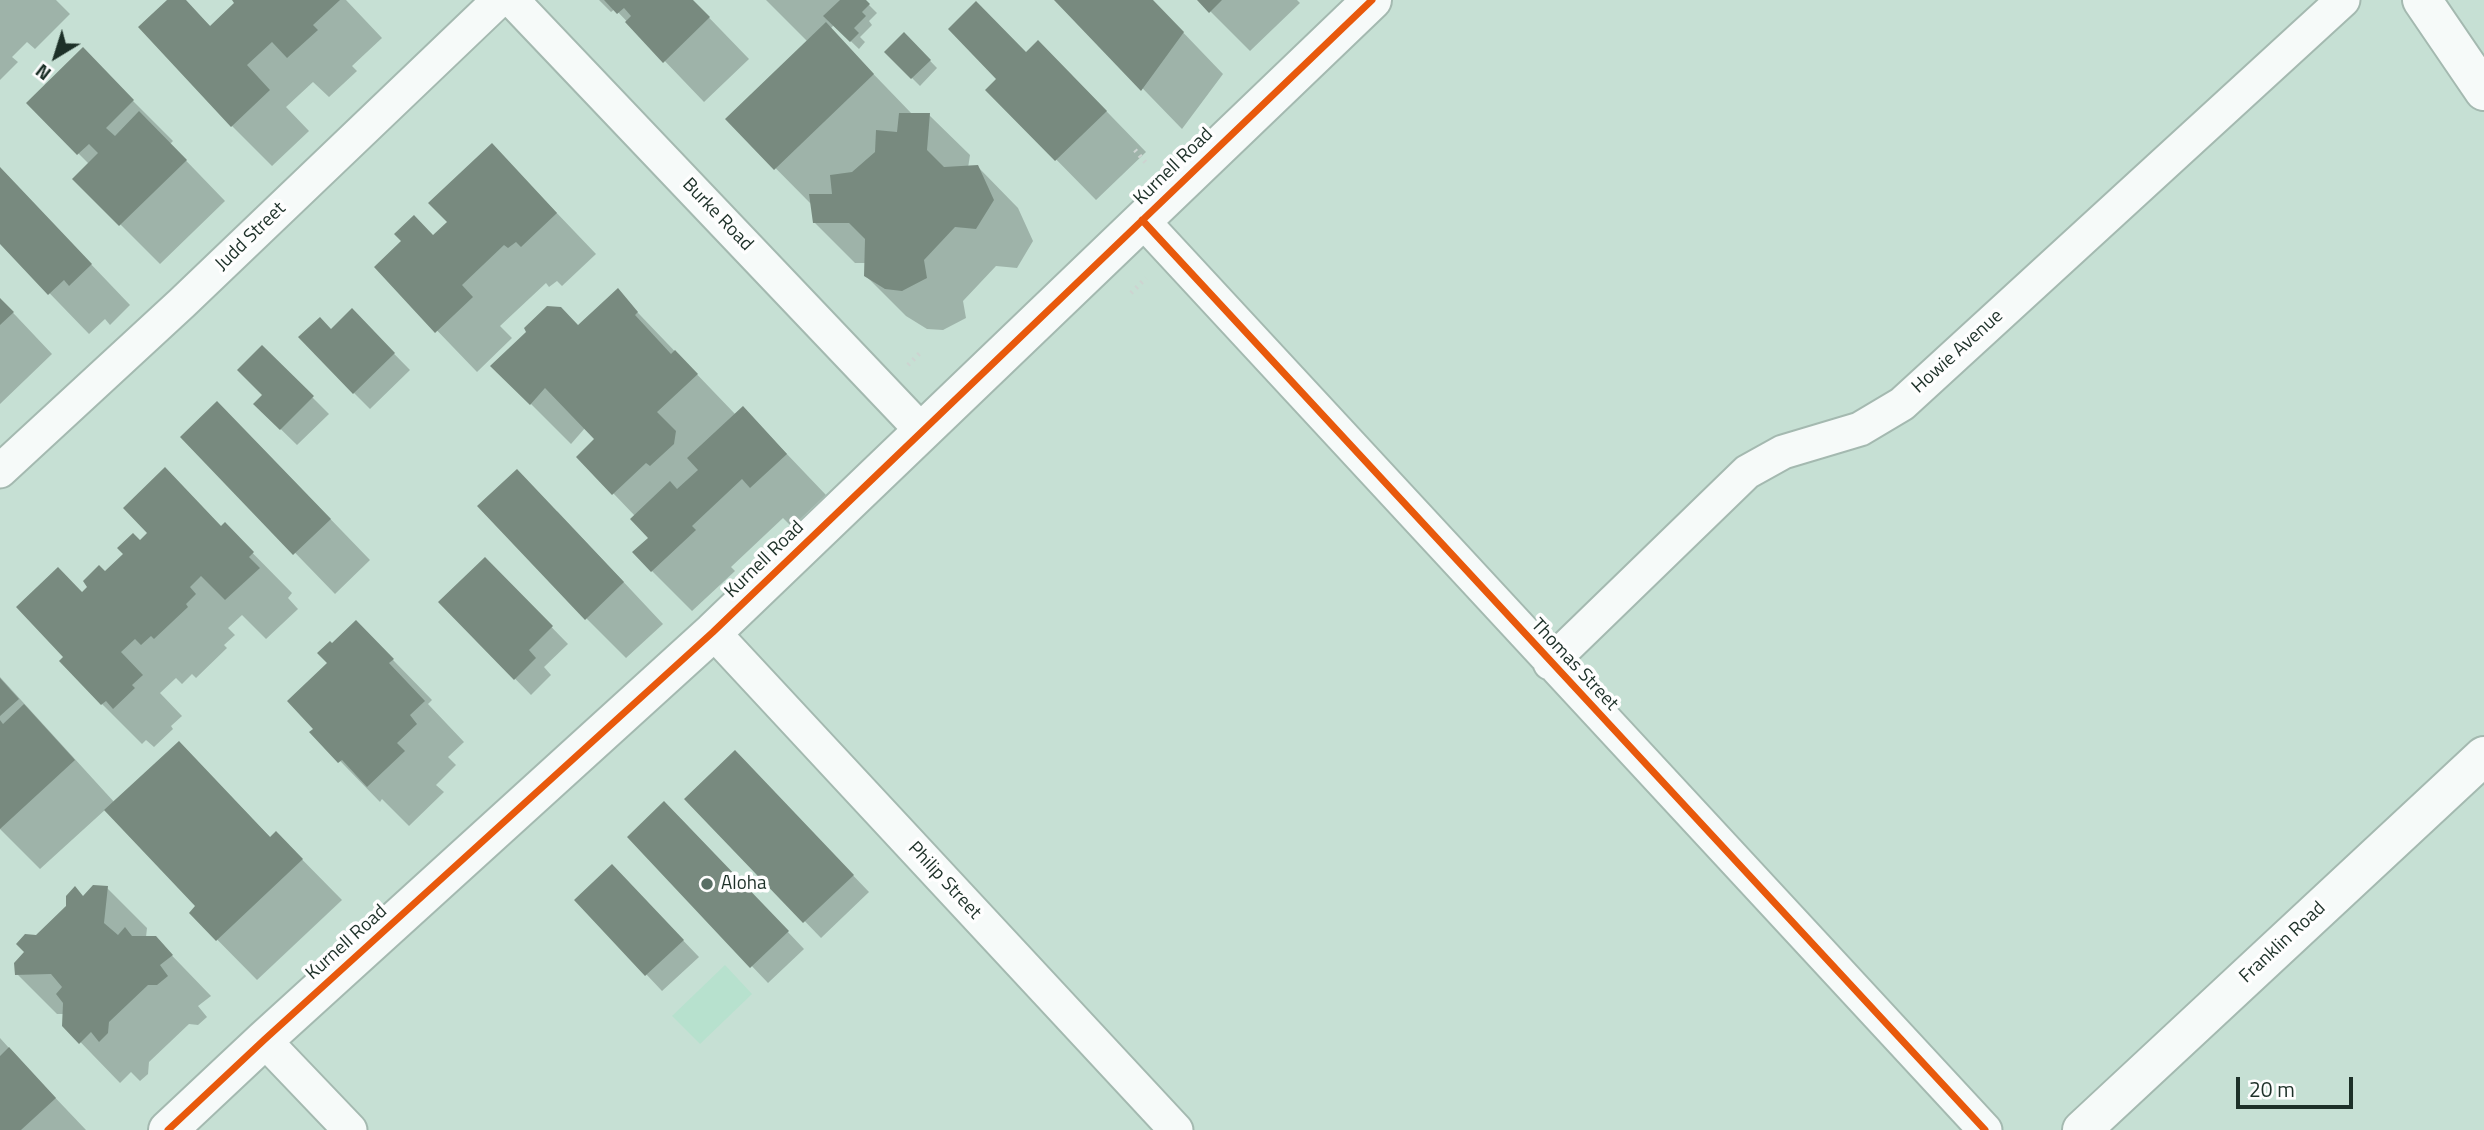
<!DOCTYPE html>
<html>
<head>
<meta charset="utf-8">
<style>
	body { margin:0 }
	#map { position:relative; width:2484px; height:1130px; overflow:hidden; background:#c6e0d4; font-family:"Titillium Web",sans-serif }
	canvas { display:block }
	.north { position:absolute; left:21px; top:21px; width:70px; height:70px; -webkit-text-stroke:5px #fefefe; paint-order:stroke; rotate:218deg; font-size:19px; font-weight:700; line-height:28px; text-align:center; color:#1d3028 }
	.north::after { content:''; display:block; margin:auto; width:24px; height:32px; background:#1d3028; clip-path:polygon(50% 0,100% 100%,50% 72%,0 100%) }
	.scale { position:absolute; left:2236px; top:1077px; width:117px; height:32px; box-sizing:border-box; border:4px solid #1d3028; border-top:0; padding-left:9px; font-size:21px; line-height:24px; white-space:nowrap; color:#1d3028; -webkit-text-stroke:5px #fefefe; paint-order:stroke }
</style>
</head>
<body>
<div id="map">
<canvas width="2484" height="1130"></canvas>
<div class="north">N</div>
<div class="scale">20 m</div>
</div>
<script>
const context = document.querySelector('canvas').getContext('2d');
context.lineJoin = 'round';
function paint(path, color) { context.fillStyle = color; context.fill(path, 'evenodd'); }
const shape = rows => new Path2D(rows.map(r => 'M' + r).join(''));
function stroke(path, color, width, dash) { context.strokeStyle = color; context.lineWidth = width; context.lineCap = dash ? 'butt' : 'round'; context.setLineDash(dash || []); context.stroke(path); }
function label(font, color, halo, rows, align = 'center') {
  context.font = font + ' "Titillium Web",sans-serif'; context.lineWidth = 7; context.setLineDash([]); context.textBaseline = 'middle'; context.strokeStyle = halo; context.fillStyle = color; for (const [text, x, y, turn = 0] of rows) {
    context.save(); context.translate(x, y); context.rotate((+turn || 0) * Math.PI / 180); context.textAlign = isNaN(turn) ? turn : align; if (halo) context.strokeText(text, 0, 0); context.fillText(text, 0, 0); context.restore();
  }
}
const built = shape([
	[725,965,752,994,700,1044,672,1016]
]);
const shadow = shape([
	[0,0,56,0,70,14,35,49,27,42,12,57,18,62,0,80],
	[169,0,184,0,211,27,237,3,234,0,346,0,382,38,352,66,357,71,329,97,313,82,286,107,309,131,272,166,232,126],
	[599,0,692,0,749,59,704,102,615,9,611,12],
	[766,0,864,0,877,13,869,21,872,25,860,37,865,42,859,49,834,25,830,29,913,115,929,115,970,155,968,168,978,167,1018,208,1033,241,1017,268,996,266,963,301,966,318,943,330,927,329,906,316,866,276,866,263,855,263,815,223,813,206,727,119,808,42],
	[1057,0,1152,0,1223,74,1182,129],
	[1199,0,1297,0,1300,3,1250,51],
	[904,34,937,68,920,86,886,52],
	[82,50,173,141,170,144,225,201,160,264,75,179,89,164,28,103],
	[1026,54,1078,82,1146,152,1096,200,988,90],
	[0,169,130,305,110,325,105,319,89,334,0,242],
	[531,186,596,254,562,286,557,281,549,287,546,283,500,326,512,338,477,372,376,267],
	[617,291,736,415,743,408,826,495,792,527,783,518,731,567,735,571,692,611,652,571,650,538,635,516,613,493,596,439,585,428,571,444,493,366,579,327],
	[0,299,52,354,0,404],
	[352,311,410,370,370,409,354,393,331,331],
	[262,347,329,414,297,445,255,404,264,395],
	[183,437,257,443,370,560,335,594],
	[557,511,663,624,626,658,586,618],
	[225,525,292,593,288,598,298,609,266,639,242,615,228,628,235,635,224,645,227,648,196,678,192,674,182,684,176,678,160,693,182,716,171,726,173,729,154,747,146,740,142,744,102,704,66,657,83,594,140,542,222,527],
	[485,559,568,644,544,667,551,675,531,695,440,602],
	[356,622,432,700,428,704,464,742,448,757,456,765,436,785,444,792,409,826,382,799,380,802,312,732,315,729,332,645],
	[0,677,115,803,179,743,271,838,276,833,342,900,257,980,191,913,198,906,106,809,40,869,0,829],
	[751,769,869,892,821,938,687,799],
	[681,819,804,949,768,983,629,837],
	[628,883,699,957,662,991,646,974],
	[107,888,147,928,146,937,155,938,211,996,198,1006,207,1017,198,1025,189,1024,149,1062,148,1074,140,1081,131,1072,120,1083,64,1025,64,1014,57,1014,17,974,37,937,84,898],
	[0,1038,27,1068,86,1130,0,1130]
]);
const building = shape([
	[167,0,186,0,210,26,234,3,232,0,340,0,313,25,318,30,287,58,272,42,247,65,270,90,231,127,138,27],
	[604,0,693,0,710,17,663,63,625,22,631,16,624,8,617,14],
	[840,0,866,0,870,4,862,12,866,16,854,28,859,33,850,42,823,16],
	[1054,0,1153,0,1184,32,1141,91],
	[1197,0,1222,0,1209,13],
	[976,1,1026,52,1038,40,1107,111,1055,161,985,90,996,79,948,29],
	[826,22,874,74,774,170,725,119],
	[904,32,931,60,911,79,884,52],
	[83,47,134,100,106,128,115,136,139,111,187,160,119,226,72,179,98,153,89,144,77,155,26,103],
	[899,113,930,113,927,150,944,167,978,165,994,200,976,229,955,227,924,260,927,278,902,291,885,289,864,276,865,239,849,223,813,223,809,194,832,194,830,175,852,172,875,152,876,130,897,132],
	[492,143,557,213,521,247,516,242,508,248,504,245,462,285,473,297,435,333,374,267,401,241,394,234,414,215,433,235,447,222,428,203],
	[0,167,92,264,69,286,64,280,48,295,0,244],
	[618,288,638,312,635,315,671,354,675,350,698,374,657,412,676,431,674,444,650,466,646,463,612,495,576,457,594,439,545,388,530,405,490,366,526,332,524,328,547,306,561,307,578,325],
	[0,298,14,312,0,325],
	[352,308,395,353,353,394,298,337,320,317,331,329],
	[262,345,314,396,280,430,253,404,262,395,237,370],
	[217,401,331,519,293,555,180,437],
	[743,406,787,454,750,488,742,479,692,526,696,530,651,572,632,552,648,538,630,519,670,481,677,489,698,470,687,458],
	[165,467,221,526,225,522,254,552,249,557,260,568,225,600,201,576,190,587,196,594,186,604,188,607,154,639,151,636,141,645,135,639,121,652,143,675,132,685,135,688,113,709,106,701,101,705,59,661,63,657,16,607,58,567,82,592,87,587,83,581,99,565,105,571,123,554,117,548,133,533,140,540,147,533,123,508],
	[517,469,624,582,585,620,477,506],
	[485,557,553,626,529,650,536,658,514,680,438,602],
	[356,620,394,659,389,663,425,701,410,715,417,724,397,743,405,751,367,787,342,760,338,763,309,732,313,729,287,701,327,663,317,653,330,641,332,643],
	[0,678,19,699,0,716],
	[24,704,75,760,0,829,0,720,3,724],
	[179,741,270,837,276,831,303,859,216,941,189,913,195,906,104,810],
	[735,750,854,875,803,923,684,799],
	[664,801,789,931,750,968,627,837],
	[612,864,684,940,645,976,574,900],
	[93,885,108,886,104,923,118,935,125,927,132,936,156,936,173,955,160,965,168,976,157,985,148,985,109,1022,108,1033,99,1042,91,1032,79,1044,62,1026,63,1003,56,994,62,987,51,974,15,975,14,963,24,952,16,944,25,934,36,935,66,906,66,896,75,886,83,896],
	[9,1047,56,1098,21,1130,0,1130,0,1056]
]);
const path = shape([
	[1135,150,1146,163],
	[1131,293,1146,278],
	[908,365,922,351]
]);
const street = shape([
	[512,0,922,431],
	[1142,220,1985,1130],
	[0,471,182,303,499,0],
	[713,632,1176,1130],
	[1550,663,1747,472,1783,452,1860,429,1902,404,2343,0],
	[264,1040,350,1130]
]);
const secondary = shape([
	[168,1130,264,1040,713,632,1372,0],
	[2082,1130,2484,756]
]);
const primary = shape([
	[2422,0,2484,91]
]);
const cycleway = shape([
	[1142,220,1985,1130],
	[168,1130,264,1040,713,632,1372,0]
]);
const markers = [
	[707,884,7,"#586e64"]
];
const streetNames = [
	["Kurnell Road",1174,167,-44],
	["Burke Road",717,215,46],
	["Judd Street",251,237,-44],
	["Howie Avenue",1958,352,-42],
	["Kurnell Road",765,560,-44],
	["Thomas Street",1574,665,47],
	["Philip Street",944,881,47],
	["Kurnell Road",347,943,-42],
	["Franklin Road",2283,943,-43]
];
const poiNames = [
	["Aloha",721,884]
];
paint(built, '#b7e1ce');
paint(shadow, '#0003');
paint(building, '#788a7f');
stroke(street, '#a4b9b0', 37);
stroke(secondary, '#a4b9b0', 42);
stroke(primary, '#a4b9b0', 42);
stroke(path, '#cdd4d1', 4.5, [2, 5]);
stroke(street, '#f6faf9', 33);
stroke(secondary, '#f6faf9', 38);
stroke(primary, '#f6faf9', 38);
stroke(cycleway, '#e8590c', 7);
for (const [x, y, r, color] of markers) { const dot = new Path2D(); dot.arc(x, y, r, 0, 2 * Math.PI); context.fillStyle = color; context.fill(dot); stroke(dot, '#fefefe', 2.5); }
label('19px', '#1d3028', '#fefefe', streetNames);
label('19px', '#1d3028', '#fefefe', poiNames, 'left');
</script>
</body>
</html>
